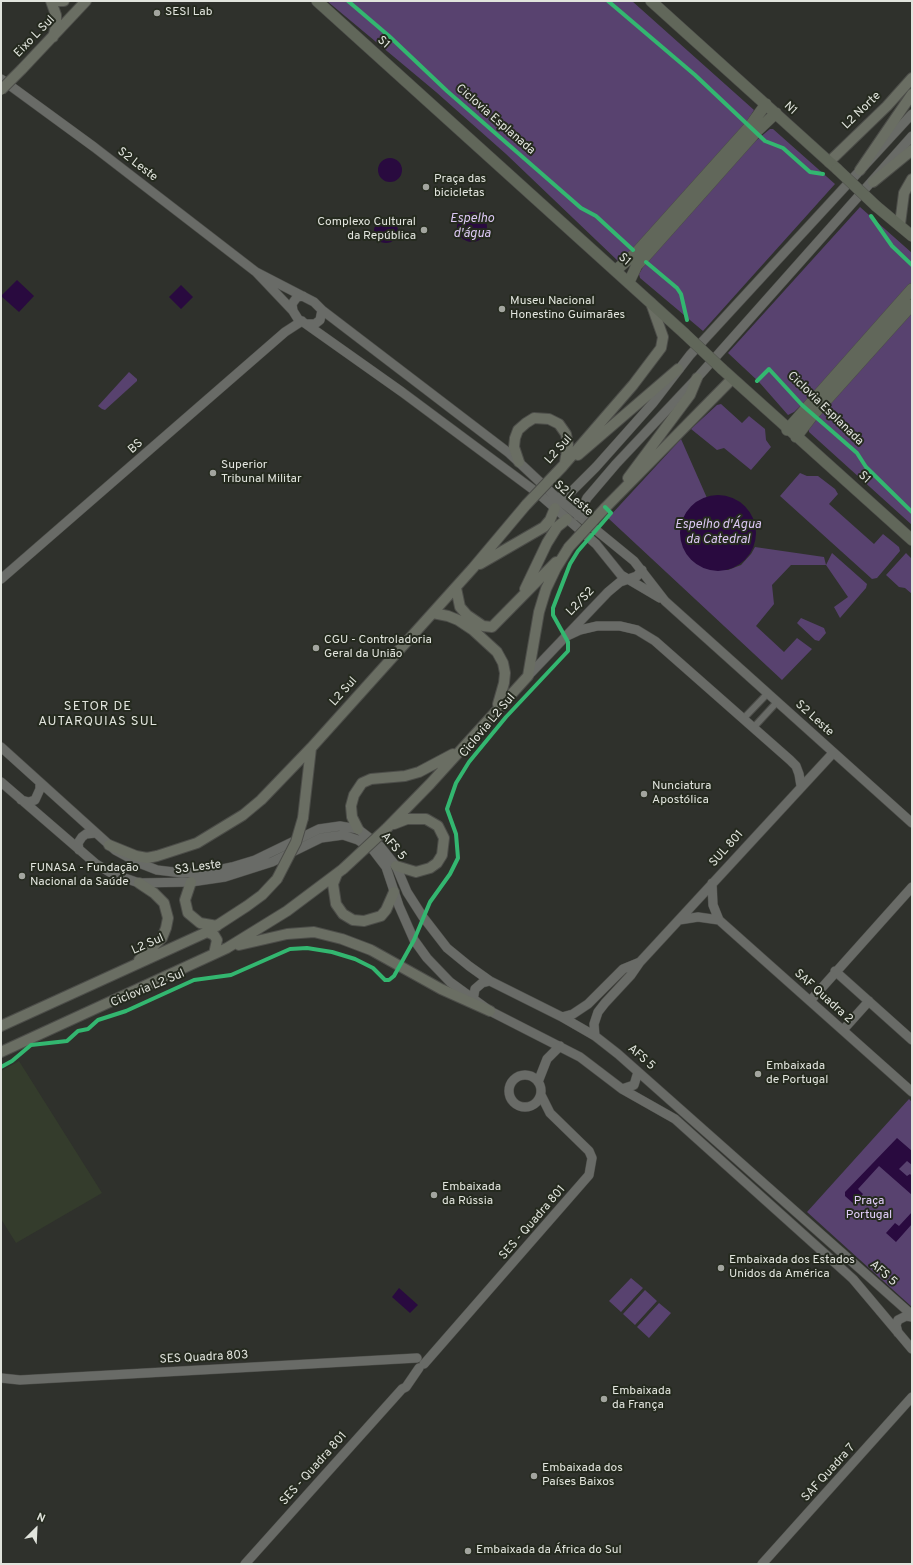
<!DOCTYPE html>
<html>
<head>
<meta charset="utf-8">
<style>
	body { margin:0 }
	#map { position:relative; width:913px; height:1565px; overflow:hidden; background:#2f312c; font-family:Overpass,sans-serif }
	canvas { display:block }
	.frame { position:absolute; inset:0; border:2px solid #e1e4dd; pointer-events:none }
	.north { position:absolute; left:16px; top:1509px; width:40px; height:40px; -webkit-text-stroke:3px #252a1f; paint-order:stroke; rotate:24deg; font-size:11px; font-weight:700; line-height:16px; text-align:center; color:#e1e4dd }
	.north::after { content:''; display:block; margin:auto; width:14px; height:18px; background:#e1e4dd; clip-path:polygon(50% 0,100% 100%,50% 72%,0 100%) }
</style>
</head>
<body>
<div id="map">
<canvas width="913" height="1565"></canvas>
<div class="frame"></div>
<div class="north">N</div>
</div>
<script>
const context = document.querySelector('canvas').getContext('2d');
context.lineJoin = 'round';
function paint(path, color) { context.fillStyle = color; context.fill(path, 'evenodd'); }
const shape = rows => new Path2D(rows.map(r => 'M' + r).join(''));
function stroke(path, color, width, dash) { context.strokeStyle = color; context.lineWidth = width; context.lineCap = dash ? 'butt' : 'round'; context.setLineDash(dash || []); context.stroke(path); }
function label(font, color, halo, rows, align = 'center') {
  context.font = font + ' Overpass,sans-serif'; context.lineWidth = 4; context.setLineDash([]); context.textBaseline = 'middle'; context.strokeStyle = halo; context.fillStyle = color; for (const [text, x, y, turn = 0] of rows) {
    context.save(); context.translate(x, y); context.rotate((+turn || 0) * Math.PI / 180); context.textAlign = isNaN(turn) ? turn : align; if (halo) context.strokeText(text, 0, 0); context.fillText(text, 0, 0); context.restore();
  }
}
const built = shape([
	[19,1061,102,1193,16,1243,1,1219,1,1071]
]);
const green = shape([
	[327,1,632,1,754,110,746,123,638,245,619,262,506,154,436,92],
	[770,129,773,129,835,184,703,331,640,278,639,274,646,262,753,143],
	[860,207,912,253,912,283,812,395,794,412,788,415,759,382,728,353],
	[912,309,912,525,809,432,809,428],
	[129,372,137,379,137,381,105,410,102,409,98,406],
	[721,404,742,423,749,416,765,429,766,440,771,447,751,470,724,448,717,450,691,429,717,405],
	[681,439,707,498,695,504,685,515,713,570,728,570,741,565,751,554,755,547,824,557,826,565,832,553,867,584,866,588,840,618,834,607,848,597,826,565,791,565,772,585,774,604,756,626,784,652,797,638,812,649,782,680,608,518],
	[800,473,807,476,818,476,835,489,838,494,829,504,874,544,883,534,899,547,900,551,877,578,872,579,780,496],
	[906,553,912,559,912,594,905,588,899,587,886,575],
	[801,618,824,628,826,633,819,641,815,640,799,625,797,623],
	[909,1099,912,1102,912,1307,807,1212],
	[631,1278,643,1288,621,1312,609,1301],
	[645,1290,657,1301,635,1325,623,1314],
	[659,1303,671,1313,649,1338,637,1327]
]);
const water = shape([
	'378 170a12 12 0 1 1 24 0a12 12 0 1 1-24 0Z',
	'457 227a15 15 0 1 1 30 0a15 15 0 1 1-30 0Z',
	'374 231a12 12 0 1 1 24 0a12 12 0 1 1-24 0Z',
	[17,280,34,296,19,312,1,296],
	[181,285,193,297,181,309,169,297],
	'680 533a38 38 0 1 1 76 0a38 38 0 1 1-76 0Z',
	[897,1138,912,1151,912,1165,907,1161,899,1169,907,1176,910,1174,912,1176,912,1195,879,1166,858,1189,863,1194,854,1204,845,1196,845,1192],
	[912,1212,912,1224,896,1242,886,1233,895,1223,899,1226],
	[399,1288,418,1305,410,1313,392,1297]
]);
const street = shape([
	[744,718,768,693],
	[754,727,777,702]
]);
const secondary = shape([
	[1,79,94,147,256,272,293,311],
	[256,272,314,302,322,310,509,453,557,498,634,561,665,601,912,823],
	[303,296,297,297,292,304,293,311,298,319,306,324,315,324,320,320,322,310],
	[306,324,402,392,539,494,596,544,621,575,660,598],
	[557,498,572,491,596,467,653,403,690,355,912,114],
	[578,516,587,498,616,464,697,378,912,136],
	[1,579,285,332,302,321],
	[565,637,580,630,597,626,620,626,637,630,655,641,790,760,796,766,799,774,801,786],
	[528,676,608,592,620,582,637,576,642,570],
	[1,747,115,850,139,863,157,870,182,873,208,872,232,867,255,860,319,829,340,826,358,829,380,846,396,866,407,892,423,917,447,948,469,966,490,981,562,1017,595,1036,618,1054,912,1315],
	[1,782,96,864,113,874,139,883,191,882,225,877,272,862,321,838,343,835,358,840,373,850,386,867,399,906,414,940,427,958,450,982,490,1011,580,1057,622,1089,675,1119,853,1279,912,1349],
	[21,800,29,802,35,800,40,789,40,783],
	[79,850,78,843,82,837,86,834,96,833],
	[712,883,713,905,719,920,912,1092],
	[679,920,698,917,719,920],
	[835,971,912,1040],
	[473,1000,475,989,482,983,490,981],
	[810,1001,912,887],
	[562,1017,573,1014,588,1004,623,969,640,962],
	[843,1030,869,1001],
	[595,1036,594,1024,598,1012,605,1003,631,975,640,962,833,753],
	'509 1091a16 16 0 1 1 32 0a16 16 0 1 1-32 0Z',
	[538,1082,547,1059,560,1046],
	[622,1089,634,1085,638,1072],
	[898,1333,896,1325,898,1320,906,1316,912,1317],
	[424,1364,589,1175,592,1158,589,1151,550,1113,541,1095],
	[1,1378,20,1380,417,1358],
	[245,1564,402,1389,406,1387,419,1368],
	[762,1564,912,1397]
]);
const primary = shape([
	[51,1,56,15,56,27,53,37],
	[56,1,64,1],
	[22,69,86,1],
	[829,162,887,106,912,78],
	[860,170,912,94],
	[873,182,912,150],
	[900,224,904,193,912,179],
	[578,455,678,369],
	[519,462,514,447,515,438,518,430,526,423,534,418,549,419,559,424,566,434,568,445,565,462],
	[562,467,633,385,661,348,663,337,651,303],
	[628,478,690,395,697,378],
	[605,508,732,379],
	[480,564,544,527,550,520,555,508],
	[456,588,460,607,467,615,483,626,492,627,556,562],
	[525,589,547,543,557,527,567,519],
	[433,613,448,616,458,620,473,630,497,652,503,663,505,673,504,683,498,704],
	[303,818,311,748],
	[394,824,407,819,426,819,438,826,444,838,442,855,437,863,430,868,416,872,396,866],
	[358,829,352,817,351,806,354,795,362,783,371,779,405,776,419,772,453,754],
	[386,829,430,784,528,676,539,612,546,589,556,568,569,547],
	[109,845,136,856,147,858,157,856,197,843,243,815,261,800,311,748,473,568,526,505],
	[337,874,333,884,336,904,343,914,353,920,364,921,381,916,386,910,394,892],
	[191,882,185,900,188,913,200,923,217,926],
	[139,883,154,893,164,903,168,918,166,928,162,938,139,960],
	[207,932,214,935,217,940,214,954],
	[239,945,287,934,314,932,342,939,371,950,441,989,490,1011],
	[1,1026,207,932,247,906,262,895,277,879],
	[1,1052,227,948,287,911,343,869]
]);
const highway = shape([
	[317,1,684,333],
	[651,1,837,169],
	[876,206,912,236],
	[616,270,636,253,750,126,766,104],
	[629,282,637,265,643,259,756,132,776,113],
	[722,369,912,540],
	[787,430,912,289],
	[796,437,813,415,912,305]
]);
const primaryBridge = shape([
	[1,90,22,69],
	[526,505,562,467],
	[569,547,605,508],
	[343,869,386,829],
	[277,879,296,842,303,818]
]);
const highwayBridge = shape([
	[837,169,876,206],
	[684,333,722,369]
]);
const cycleway = shape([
	[348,1,389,36,447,91,581,208,596,216,633,250],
	[608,1,695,75,765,141,783,148,810,172,823,174],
	[871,216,892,246,912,265],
	[646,262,677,288,681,294,687,320],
	[757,381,769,369,802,405,857,453,866,467,912,512],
	[1,1067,12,1061,31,1045,67,1041,78,1031,88,1029,98,1020,126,1011,194,980,231,975,290,949,307,948,332,952,355,959,373,968,385,980,389,980,394,976,414,940,430,902,450,874,458,858,456,834,447,809,456,783,469,762,506,717,568,651,568,642,553,615,553,608,570,564,578,551,611,513,605,507]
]);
const markers = [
	[157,13,4,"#a3a59f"],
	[426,187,4,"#a3a59f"],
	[424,230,4,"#a3a59f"],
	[502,309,4,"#a3a59f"],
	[213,473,4,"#a3a59f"],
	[316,648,4,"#a3a59f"],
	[644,794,4,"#a3a59f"],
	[22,876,4,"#a3a59f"],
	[758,1074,4,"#a3a59f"],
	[434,1195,4,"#a3a59f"],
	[721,1268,4,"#a3a59f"],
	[604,1399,4,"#a3a59f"],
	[534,1476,4,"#a3a59f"],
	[468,1551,4,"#a3a59f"]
];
const poiNames = [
	["SESI Lab",165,13],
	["Praça das",434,180],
	["bicicletas",434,194],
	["Complexo Cultural",416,223,"right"],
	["da República",416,237,"right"],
	["Museu Nacional",510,302],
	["Honestino Guimarães",510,316],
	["Superior",221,466],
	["Tribunal Militar",221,480],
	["CGU - Controladoria",324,641],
	["Geral da União",324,655],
	["Nunciatura",652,787],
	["Apostólica",652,801],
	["FUNASA - Fundação",30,869],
	["Nacional da Saúde",30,883],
	["Embaixada",766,1067],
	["de Portugal",766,1081],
	["Embaixada",442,1188],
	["da Rússia",442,1202],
	["Embaixada dos Estados",729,1261],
	["Unidos da América",729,1275],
	["Embaixada",612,1392],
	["da França",612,1406],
	["Embaixada dos",542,1469],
	["Países Baixos",542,1483],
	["Embaixada da África do Sul",476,1551]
];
const streetNames = [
	["Eixo L Sul",35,37,-46],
	["S1",383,43,42],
	["N1",790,109,43],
	["L2 Norte",862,111,-44],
	["Ciclovia Esplanada",495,120,41],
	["S2 Leste",137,165,38],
	["S1",624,260,41],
	["Ciclovia Esplanada",825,409,44],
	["BS",136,447,-41],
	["L2 Sul",559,450,-48],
	["S1",864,478,43],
	["S2 Leste",573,499,41],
	["L2/S2",581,602,-46],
	["L2 Sul",344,692,-48],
	["S2 Leste",814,719,42],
	["Ciclovia L2 Sul",488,726,-50],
	["AFS 5",393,847,50],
	["SUL 801",727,849,-48],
	["S3 Leste",198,868,-7],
	["L2 Sul",148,945,-24],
	["Ciclovia L2 Sul",148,989,-23],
	["SAF Quadra 2",823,997,42],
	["AFS 5",641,1058,41],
	["SES - Quadra 801",533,1223,-49],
	["AFS 5",883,1274,41],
	["SES Quadra 803",204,1358,-3],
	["SES - Quadra 801",314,1469,-48],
	["SAF Quadra 7",829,1473,-48]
];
const parkNames = [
	["Praça",869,1202],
	["Portugal",869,1216]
];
const waterNames = [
	["Espelho",472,219],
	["d'água",472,234],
	["Espelho d'Água",718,525],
	["da Catedral",718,540]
];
const neighbourhoodNames = [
	["SETOR DE",98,707],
	["AUTARQUIAS SUL",98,722]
];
paint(built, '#343c2c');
paint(green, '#58426f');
paint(water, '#290a3f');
stroke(street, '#4c4d49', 8);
stroke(secondary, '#4c4d49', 10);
stroke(primary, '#4c4d49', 12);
stroke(highway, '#4c4d49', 12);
stroke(street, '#696b67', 6);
stroke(secondary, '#696b67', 9);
stroke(primary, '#6a6e63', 10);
stroke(highway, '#61675a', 11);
stroke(primaryBridge, '#4c4d49', 12, []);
stroke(highwayBridge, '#4c4d49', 12, []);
stroke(primaryBridge, '#6a6e63', 10);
stroke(highwayBridge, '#61675a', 11);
stroke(cycleway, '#33b770', 4);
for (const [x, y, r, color] of markers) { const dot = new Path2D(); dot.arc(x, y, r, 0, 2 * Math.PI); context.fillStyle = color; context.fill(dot); stroke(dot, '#252a1f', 1.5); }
label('12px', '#e1e4dd', '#252a1f', poiNames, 'left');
label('12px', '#e1e4dd', '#252a1f', streetNames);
label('12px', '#e3cffb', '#252a1f', parkNames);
label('italic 13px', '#dbc7f3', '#252a1f', waterNames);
context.letterSpacing = '1px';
label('13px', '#e1e4dd', '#252a1f', neighbourhoodNames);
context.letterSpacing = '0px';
</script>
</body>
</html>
